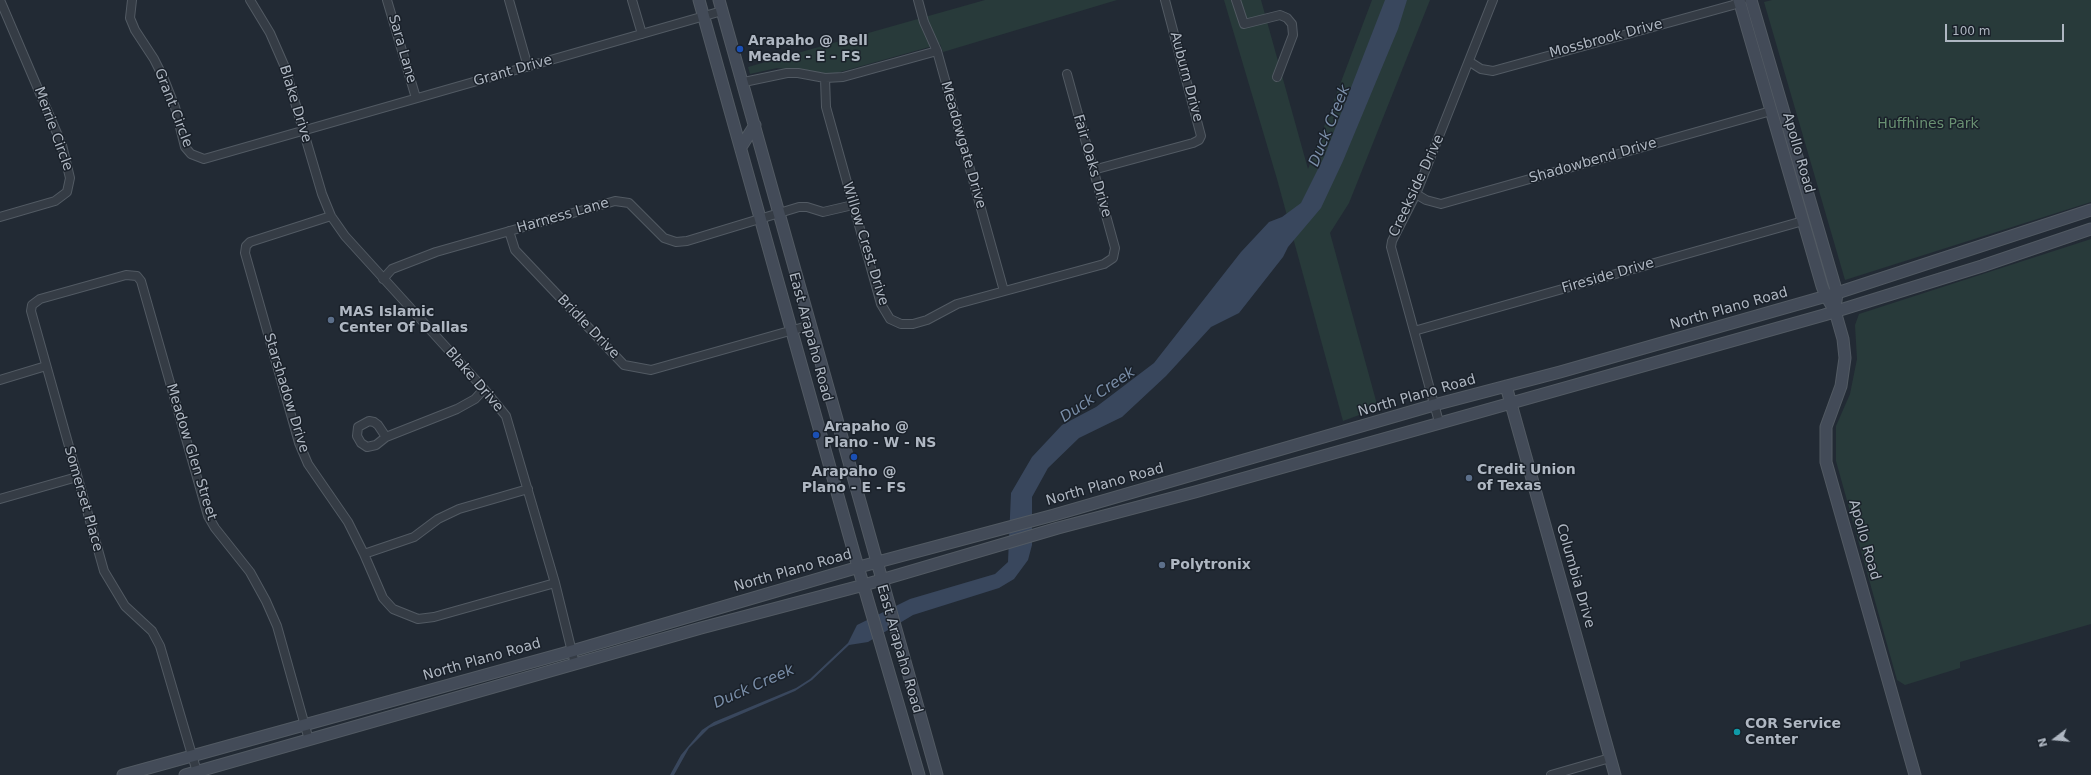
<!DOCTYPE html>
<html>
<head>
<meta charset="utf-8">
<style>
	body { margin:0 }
	#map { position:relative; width:2091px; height:775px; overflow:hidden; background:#222a34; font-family:"DejaVu Sans",sans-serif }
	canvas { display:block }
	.north { position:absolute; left:2035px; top:719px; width:40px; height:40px; -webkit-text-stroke:3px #1a212a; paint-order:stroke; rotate:254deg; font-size:11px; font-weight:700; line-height:16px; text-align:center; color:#afb7c2 }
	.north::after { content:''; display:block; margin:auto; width:14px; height:18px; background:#afb7c2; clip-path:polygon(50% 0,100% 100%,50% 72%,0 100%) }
	.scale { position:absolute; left:1945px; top:24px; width:119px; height:18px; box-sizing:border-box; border:2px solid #afb7c2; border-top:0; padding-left:5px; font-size:12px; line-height:14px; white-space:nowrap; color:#afb7c2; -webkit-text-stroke:3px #1a212a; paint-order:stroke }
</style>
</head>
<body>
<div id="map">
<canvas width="2091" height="775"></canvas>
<div class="north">N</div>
<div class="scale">100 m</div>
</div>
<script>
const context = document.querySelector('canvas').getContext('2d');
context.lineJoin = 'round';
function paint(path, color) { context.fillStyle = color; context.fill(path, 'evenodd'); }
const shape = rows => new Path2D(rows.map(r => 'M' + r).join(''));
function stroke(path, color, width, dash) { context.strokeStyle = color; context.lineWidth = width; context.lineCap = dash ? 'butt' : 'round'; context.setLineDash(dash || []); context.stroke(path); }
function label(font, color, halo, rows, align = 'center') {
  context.font = font + ' "DejaVu Sans",sans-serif'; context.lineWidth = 3; context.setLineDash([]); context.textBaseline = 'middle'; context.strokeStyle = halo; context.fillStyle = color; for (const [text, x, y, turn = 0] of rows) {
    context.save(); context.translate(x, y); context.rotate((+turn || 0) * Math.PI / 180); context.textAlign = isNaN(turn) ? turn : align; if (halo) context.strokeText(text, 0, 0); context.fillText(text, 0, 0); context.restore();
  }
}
const green = shape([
	[985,0,1117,0,943,52,940,44,833,74,777,68,750,74,748,67],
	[1224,0,1261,0,1308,169,1372,0,1430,0,1349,203,1330,233,1378,408,1343,421,1277,179],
	[1772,0,2091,0,2091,202,1845,280,1764,2],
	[2091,239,2091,624,1960,662,1960,668,1905,685,1897,680,1836,461,1836,426,1850,394,1857,359,1855,325,1859,314]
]);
const water = shape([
	[1385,0,1407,0,1398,29,1343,161,1321,208,1288,247,1283,257,1239,313,1211,327,1166,376,1122,417,1079,438,1048,468,1032,497,1032,545,1028,560,1014,579,999,588,913,615,868,642,849,645,812,680,795,691,709,728,689,748,674,775,670,775,681,755,702,730,714,722,796,688,810,679,848,643,857,625,910,599,995,574,1008,562,1011,493,1032,457,1062,425,1096,407,1154,363,1241,252,1269,222,1282,217,1301,203,1324,157]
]);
const street = shape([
	[132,0,130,18,135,30,154,59,164,79,175,107,185,147,191,154,204,159,722,11],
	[250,0,270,33,284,65,322,194,331,216,345,236,484,389,506,416,555,583,575,664],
	[387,0,416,98],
	[509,0,528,67],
	[632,0,642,34],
	[918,0,924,22,937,51,1004,291],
	[1236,0,1244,24,1280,15,1287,18,1292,24,1293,35,1277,77],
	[1470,62,1481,69,1493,71,1733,5,1742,0],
	[825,78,826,107,881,304,890,319,901,324,913,324,927,320,957,304,1104,264,1113,258,1115,248,1067,74],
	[744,82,787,73,798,73,825,78,843,77,937,51],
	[1093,170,1193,143,1199,140,1201,136,1165,0],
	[1416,194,1426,200,1441,204,1771,111],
	[331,216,250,242,246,246,245,253,299,443,308,464,348,522,364,554,383,598,393,609,418,619,434,617,555,583],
	[0,217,55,201,67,192,70,178,62,145,0,0],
	[509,231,515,250,624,365,651,370,811,325],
	[383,279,392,269,436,252,615,201,629,203,664,238,676,242,687,241,799,207,807,207,823,212,853,205],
	[1414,331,1803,221],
	[0,380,46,366],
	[1439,422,1391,247,1392,241,1416,194,1493,0],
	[386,437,378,425,374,422,369,421,358,427,357,436,361,443,367,447,376,445,386,437,457,409,475,399,484,389],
	[0,499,77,477],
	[364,554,414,537,438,519,459,509,528,489],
	[197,772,160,646,152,631,125,606,104,571,31,311,32,305,40,299,126,275,137,276,141,281,208,516,215,528,250,572,266,601,277,626,309,740],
	[1551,775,1610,758]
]);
const secondary = shape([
	[699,0,854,553,919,775],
	[719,0,937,775],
	[1739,0,1822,286,1826,296,1835,311,1843,339,1845,358,1841,386,1826,427,1826,462,1915,775],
	[1751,0,1837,293,1836,301],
	[741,147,755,125],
	[1506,386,1615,775],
	[123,775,572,651,859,567,1054,515,1434,405,1560,372,1837,293,2091,210],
	[185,775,701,628,864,585,1058,528,1195,492,1824,315,1982,266,2091,229]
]);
const markers = [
	[740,49,4,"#1a4fb4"],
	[331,320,4,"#5c6f8a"],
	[816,435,4,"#1a4fb4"],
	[854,457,4,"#1a4fb4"],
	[1469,478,4,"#5c6f8a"],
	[1162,565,4,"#5c6f8a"],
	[1737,732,4,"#0f9aa8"]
];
const streetNames = [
	["Mossbrook Drive",1606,39,-15],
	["Sara Lane",402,49,74],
	["Grant Drive",513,71,-16],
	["Auburn Drive",1186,77,75],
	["Blake Drive",295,104,73],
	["Grant Circle",173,108,69],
	["Merrie Circle",53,129,70],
	["Meadowgate Drive",963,145,74],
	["Apollo Road",1798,153,74],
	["Shadowbend Drive",1593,161,-16],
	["Fair Oaks Drive",1092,166,74],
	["Creekside Drive",1417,186,-65],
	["Harness Lane",563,216,-16],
	["Willow Crest Drive",865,244,73],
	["Fireside Drive",1608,276,-16],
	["North Plano Road",1729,309,-16],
	["Bridle Drive",588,327,46],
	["East Arapaho Road",810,337,75],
	["Blake Drive",474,380,49],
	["Starshadow Drive",286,393,73],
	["North Plano Road",1417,396,-16],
	["Meadow Glen Street",191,452,73],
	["North Plano Road",1105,485,-16],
	["Somerset Place",83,499,74],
	["Apollo Road",1864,540,74],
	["North Plano Road",793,571,-16],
	["Columbia Drive",1575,576,74],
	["East Arapaho Road",899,649,74],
	["North Plano Road",482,660,-16]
];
const poiNames = [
	["Arapaho @ Bell",748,41],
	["Meade - E - FS",748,57],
	["MAS Islamic",339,312],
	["Center Of Dallas",339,328],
	["Arapaho @",824,427],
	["Plano - W - NS",824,443],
	["Credit Union",1477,470],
	["of Texas",1477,486],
	["Arapaho @",854,472,"center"],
	["Plano - E - FS",854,488,"center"],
	["Polytronix",1170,565],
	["COR Service",1745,724],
	["Center",1745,740]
];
const parkNames = [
	["Huffhines Park",1928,124]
];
const waterNames = [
	["Duck Creek",1330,126,-68],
	["Duck Creek",1098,395,-34],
	["Duck Creek",754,687,-24]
];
paint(green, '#283a3a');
paint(water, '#39475d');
stroke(street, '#525a63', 10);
stroke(secondary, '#525a63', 13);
stroke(street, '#353c45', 8);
stroke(secondary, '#434b58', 11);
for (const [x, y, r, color] of markers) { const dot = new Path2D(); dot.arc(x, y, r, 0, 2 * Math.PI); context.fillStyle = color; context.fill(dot); stroke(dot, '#1a212a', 1.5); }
label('14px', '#afb7c2', '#1a212a', streetNames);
label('bold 14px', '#afb7c2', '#1a212a', poiNames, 'left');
label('14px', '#699072', '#1a212a', parkNames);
label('italic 15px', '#7a8ea8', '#1a212a', waterNames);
</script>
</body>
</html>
